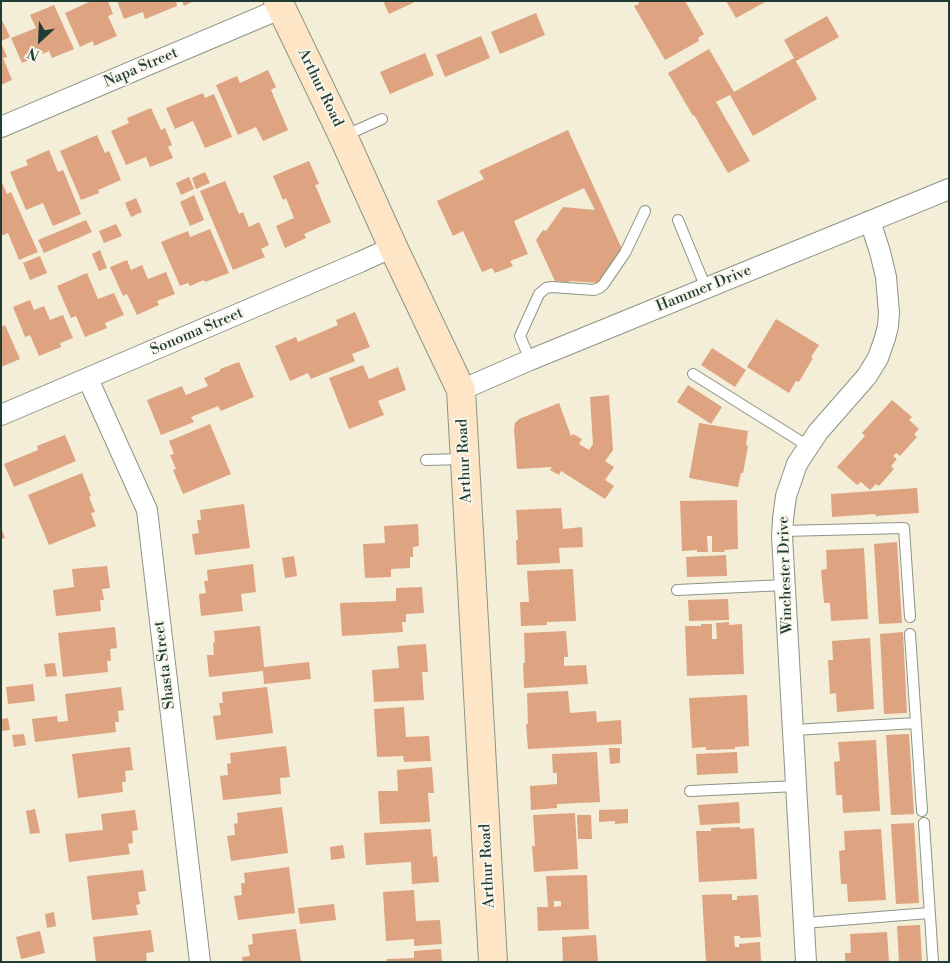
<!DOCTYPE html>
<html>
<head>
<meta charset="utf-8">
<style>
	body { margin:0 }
	#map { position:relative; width:950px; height:963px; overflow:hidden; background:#f4edd7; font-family:"Libre Bodoni",serif }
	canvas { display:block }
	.frame { position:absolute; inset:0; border:2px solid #1f3d34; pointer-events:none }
	.north { position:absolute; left:15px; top:15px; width:50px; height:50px; -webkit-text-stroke:4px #fbf7ec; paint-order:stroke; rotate:205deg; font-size:14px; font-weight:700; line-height:20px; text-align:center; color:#1f3d34 }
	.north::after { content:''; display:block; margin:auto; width:18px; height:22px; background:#1f3d34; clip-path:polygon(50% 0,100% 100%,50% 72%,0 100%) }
</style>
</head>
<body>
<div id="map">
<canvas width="950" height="963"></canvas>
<div class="frame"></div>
<div class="north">N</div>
</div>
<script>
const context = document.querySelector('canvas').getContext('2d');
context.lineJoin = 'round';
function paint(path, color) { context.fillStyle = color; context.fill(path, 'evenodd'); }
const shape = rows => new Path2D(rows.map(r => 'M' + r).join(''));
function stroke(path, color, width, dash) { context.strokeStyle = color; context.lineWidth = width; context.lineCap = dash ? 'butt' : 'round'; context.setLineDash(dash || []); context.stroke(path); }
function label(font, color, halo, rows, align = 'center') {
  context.font = font + ' "Libre Bodoni",serif'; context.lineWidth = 4; context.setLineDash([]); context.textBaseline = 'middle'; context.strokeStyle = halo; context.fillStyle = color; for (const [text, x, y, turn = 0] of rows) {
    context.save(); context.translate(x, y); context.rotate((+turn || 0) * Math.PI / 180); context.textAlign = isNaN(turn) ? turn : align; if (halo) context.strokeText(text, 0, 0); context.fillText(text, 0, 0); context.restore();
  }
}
const building = shape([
	[91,1,108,1,113,14,108,16,117,36,94,46,93,41,80,47,65,13],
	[117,1,176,1,177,6,145,19,143,12,124,19],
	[182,1,194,1,184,6],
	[383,1,417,1,389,14],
	[638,1,685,1,704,34,698,38,699,41,665,60,634,6,639,4],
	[726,1,767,1,736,18],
	[54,5,74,49,52,58,49,51,22,63,11,38,36,28,30,15],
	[536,13,545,35,500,54,491,32],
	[827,16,839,37,796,61,817,99,753,136,730,95,716,102,750,161,728,173,694,115,693,116,668,73,709,49,734,92,794,58,784,40],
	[1,18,10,37,1,41],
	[481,36,490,58,445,77,436,55],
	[1,43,7,57,3,58,12,80,1,85],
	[425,53,434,75,390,94,380,72],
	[268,70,276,87,271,90,288,130,263,141,256,127,238,135,216,85,237,76,240,83],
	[203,93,205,98,214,94,232,137,205,148,193,121,175,129,166,108],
	[151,108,161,130,165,128,172,145,168,147,173,158,150,167,146,157,126,165,111,131,129,123,127,118],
	[568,130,622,249,598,283,569,281,569,283,555,281,536,240,543,230,546,231,563,207,595,210,584,188,514,221,528,254,510,261,513,266,495,273,492,268,482,272,463,231,453,236,437,201,484,179,479,171],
	[97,135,105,153,109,151,121,180,98,190,99,193,81,200,60,151],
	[49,150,58,172,63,170,81,214,53,226,43,203,26,210,10,172,28,165,26,160],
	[309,161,319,184,315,185,331,222,304,234,306,238,285,248,276,226,294,218,286,198,283,200,273,176],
	[205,172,210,183,196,189,192,178],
	[189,177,194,189,181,195,176,183],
	[1,181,7,194,11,192,38,252,19,260,8,233,1,236],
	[225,181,239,214,243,212,249,227,259,222,269,245,261,249,265,257,233,270,200,191],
	[194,195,204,220,190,226,180,202],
	[136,198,142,212,131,217,125,203],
	[86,220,92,232,44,253,38,240],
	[116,224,122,236,104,243,99,231],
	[210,229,229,273,205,282,204,280,190,286,188,283,180,286,161,242,188,231,190,237],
	[100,250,107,268,99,271,92,254],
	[40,256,47,273,30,280,23,263],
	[127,260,131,270,142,265,148,279,166,272,175,294,157,301,159,305,137,315,127,294,123,296,110,267],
	[87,273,98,299,114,293,124,315,105,323,107,328,85,337,76,316,71,318,57,286],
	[30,300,34,310,44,306,50,320,63,315,73,338,60,343,61,347,39,356,30,335,25,337,13,307],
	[355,312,370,347,352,354,355,361,311,379,308,373,290,381,275,346,296,337,298,342,338,325,336,320],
	[776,319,819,345,811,357,813,358,799,382,796,381,789,393,747,367],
	[5,325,20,359,1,367,1,327],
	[712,348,746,370,735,387,701,365],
	[239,362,254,397,221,411,218,406,191,417,194,422,161,435,147,400,182,386,186,395,208,386,204,378,220,371,220,369],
	[363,365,369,379,398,367,406,390,378,401,384,415,349,429,329,378],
	[688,385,722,407,711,424,677,402],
	[609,395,613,450,605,461,614,467,605,480,614,486,605,499,561,471,559,475,550,470,552,467,517,469,514,429,515,423,519,419,559,403,571,436,573,434,582,439,579,444,589,450,593,444,590,397],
	[892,400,912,417,909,420,919,429,914,434,917,437,900,456,896,453,893,456,897,459,891,466,894,469,879,486,876,484,870,490,861,482,857,485,837,467,865,436,862,433],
	[699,423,748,431,746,445,748,446,743,473,741,473,738,487,689,478],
	[210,424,231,474,183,494,173,470,176,469,170,455,174,454,169,441],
	[65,435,76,461,14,487,4,464,38,450,37,446],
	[82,473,91,496,89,497,95,512,91,513,96,526,49,545,28,495],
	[917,488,919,513,876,516,875,514,832,517,831,494],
	[737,500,738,549,724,550,725,552,712,552,712,536,707,536,708,552,697,552,697,550,682,551,680,501],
	[244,504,250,548,195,555,192,534,199,533,197,520,201,520,200,510],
	[561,508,563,529,582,527,583,547,559,548,560,563,517,565,516,540,518,540,516,510],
	[418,524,419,546,413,547,413,557,410,557,410,568,391,569,391,577,365,578,363,544,385,543,384,526],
	[1,527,5,538,1,539],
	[897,542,902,623,879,624,874,544],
	[864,548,868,619,831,621,830,603,824,603,821,570,827,569,826,550],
	[726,555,727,576,687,577,686,557],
	[294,556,297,576,285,578,282,558],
	[253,564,256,592,241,594,243,611,201,616,199,594,206,593,204,581,208,581,207,570],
	[107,566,110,588,102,589,104,600,100,600,101,611,56,616,53,590,74,587,72,569],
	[573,569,576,621,547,622,547,625,521,626,520,602,529,602,527,571],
	[422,587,424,613,406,614,406,622,402,622,403,632,342,636,340,603,396,601,396,588],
	[728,599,729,620,689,621,688,600],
	[729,622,729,625,742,624,744,674,687,676,685,626,701,626,701,624,712,624,712,639,717,639,716,623],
	[260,626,264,667,309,662,311,679,264,684,263,671,209,677,207,655,214,655,213,643,215,642,214,631],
	[115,627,117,648,110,649,111,661,107,661,108,672,63,677,58,633],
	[566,631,568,657,564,657,564,666,586,665,588,684,524,688,523,663,525,663,524,633],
	[903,632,907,713,884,714,880,634],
	[870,638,874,709,837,712,836,693,830,694,828,660,833,660,832,641],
	[426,644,428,672,422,672,424,700,374,702,372,670,399,668,397,646],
	[55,663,57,676,46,677,44,664],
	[33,684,35,701,8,704,6,687],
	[121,687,124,710,118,711,119,722,115,722,116,732,35,742,32,719,57,716,58,722,68,721,65,694],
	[267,687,273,733,216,740,213,716,221,715,219,703,223,703,222,692],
	[568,691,570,713,596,711,597,722,621,720,622,744,528,749,526,724,528,724,527,693],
	[747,695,749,746,735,747,735,749,706,750,706,747,692,748,689,698],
	[404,707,406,737,429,736,431,761,404,762,403,756,377,757,374,709],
	[8,718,10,730,1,731,1,719],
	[24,734,26,745,14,747,12,735],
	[909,734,914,814,891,815,886,735],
	[876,740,880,811,843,813,842,795,836,795,834,762,840,761,838,742],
	[286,746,290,777,280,778,281,794,223,800,220,776,228,775,227,764,231,763,230,753],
	[130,747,133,770,125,771,126,782,122,782,123,792,78,798,72,754],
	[609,748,620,748,620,763,610,764],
	[597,752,600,802,557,804,557,808,531,810,530,786,557,784,557,773,553,773,552,754],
	[737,752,738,773,697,775,696,754],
	[432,767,434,793,428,793,430,822,380,824,378,791,398,791,397,770],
	[739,802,740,823,700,825,698,805],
	[282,807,288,853,231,861,227,836,235,835,234,824,238,823,237,813],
	[35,809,40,833,30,834,26,811],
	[628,809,628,823,615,824,615,821,599,822,599,810],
	[135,810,138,830,132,831,133,843,128,844,130,854,69,862,65,834,103,830,101,814],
	[575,813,578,869,534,872,532,846,535,846,533,815],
	[577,815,591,815,592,839,578,839],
	[914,823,919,903,896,904,891,824],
	[740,827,740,829,754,828,757,879,699,882,696,831,711,831,711,828],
	[431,829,433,857,437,856,439,882,412,884,411,862,366,865,364,833],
	[881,829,886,900,848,902,847,884,841,884,839,851,845,850,844,831],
	[343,845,345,858,331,860,330,847],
	[289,867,295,913,238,920,234,896,242,895,241,883,245,883,244,873],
	[143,870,146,891,138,892,140,904,136,905,138,915,92,920,87,876],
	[587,875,589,929,538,931,537,907,548,907,546,876],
	[554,901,561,901,561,906,554,907],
	[414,890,416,921,440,920,442,944,414,946,414,939,386,941,383,892],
	[732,894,732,900,737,900,737,896,758,895,761,937,740,938,740,936,734,936,735,947,739,947,739,944,760,942,761,962,706,962,702,895],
	[334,904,336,920,300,924,298,908],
	[54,912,56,926,47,928,45,914],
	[920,925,922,962,899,962,897,926],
	[296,929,301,962,243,962,242,957,250,956,248,945,253,944,252,934],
	[151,930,154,952,146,953,147,962,96,962,93,937],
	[40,931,45,953,21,959,16,937],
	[887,932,889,962,845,962,845,953,851,953,850,934],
	[596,935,598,962,563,962,562,937],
	[441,949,442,962,387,962,387,959,414,958,414,951]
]);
const lane = shape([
	[344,136,382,119],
	[678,220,706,288],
	[530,360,520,336,539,294,546,288,552,287,594,290,599,288,603,285,625,253,645,211],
	[693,374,808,446],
	[426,460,463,459],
	[783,531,904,528,910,617],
	[677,590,785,585],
	[910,634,922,811],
	[794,730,916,723],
	[690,791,797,786],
	[924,823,933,962],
	[804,923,929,913]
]);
const street = shape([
	[1,127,282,8],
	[88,379,147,510,200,962],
	[461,390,530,360,949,189],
	[1,415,360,262,393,247],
	[806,962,782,536,783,519,786,496,797,464,818,432,867,376,878,358,885,338,888,326,889,313,886,277,880,252,870,221]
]);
const secondary = shape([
	[278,1,343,136,393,247,461,390,493,962]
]);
const streetNames = [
	["Napa Street",141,68,-23],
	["Arthur Road",320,88,64],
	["Hammer Drive",704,289,-22],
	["Sonoma Street",197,332,-23],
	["Arthur Road",465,461,-93],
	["Winchester Drive",786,575,-92],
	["Shasta Street",165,665,-97],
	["Arthur Road",488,866,-93]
];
paint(building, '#dea380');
stroke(lane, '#8a9586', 12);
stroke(street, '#8a9586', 22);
stroke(secondary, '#8a9586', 30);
stroke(lane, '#fff', 10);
stroke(street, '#fff', 20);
stroke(secondary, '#fde5c5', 28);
label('15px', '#1f3d34', '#fbf7ec', streetNames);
</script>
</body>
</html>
